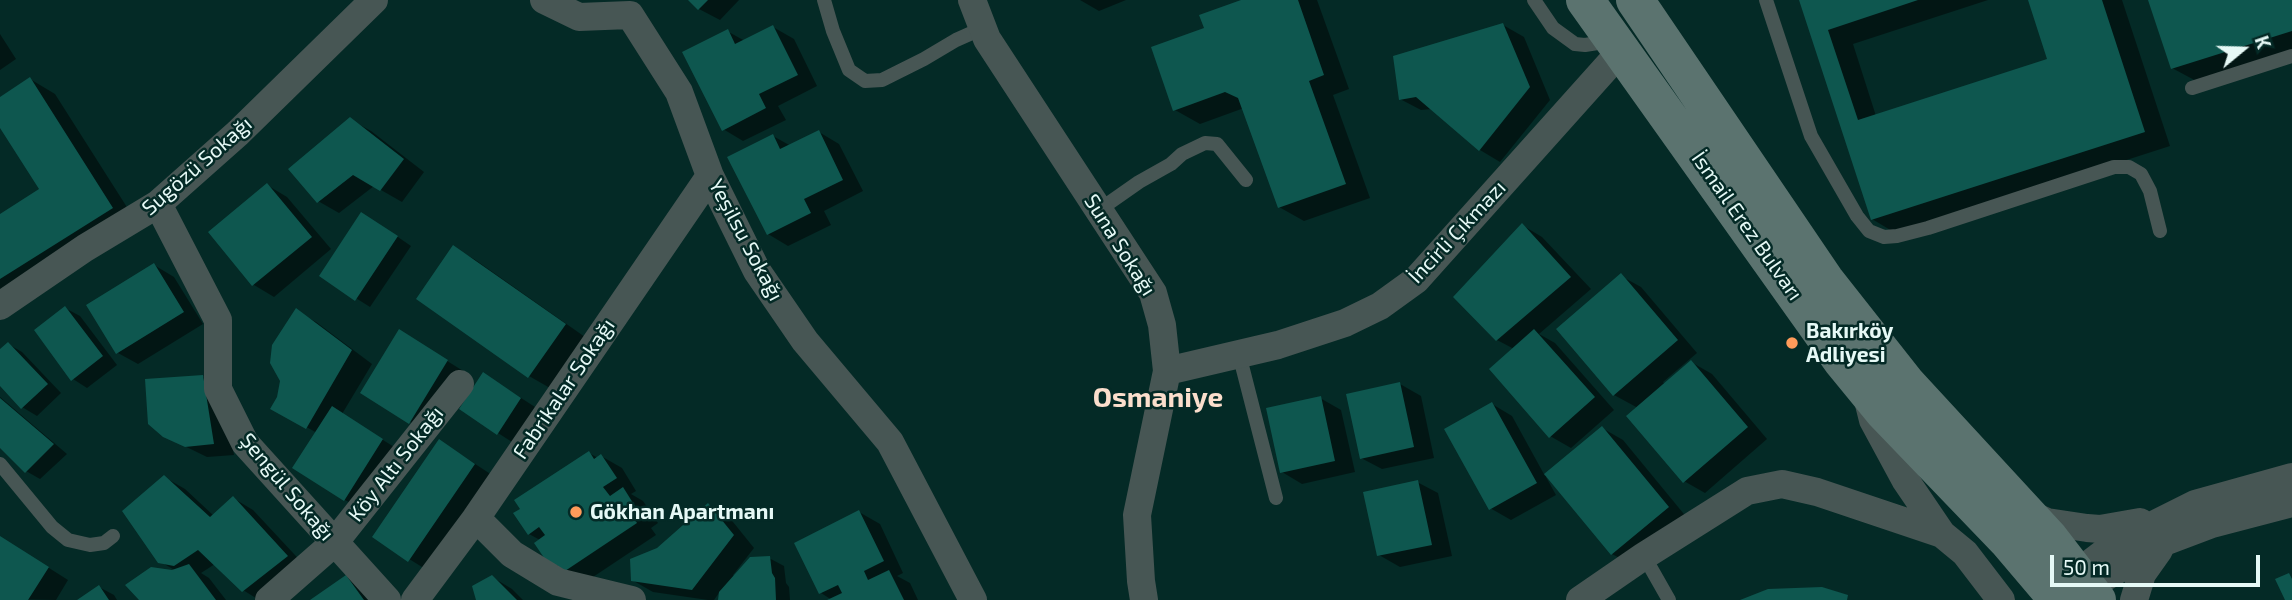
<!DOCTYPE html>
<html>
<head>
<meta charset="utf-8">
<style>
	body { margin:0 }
	#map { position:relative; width:2292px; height:600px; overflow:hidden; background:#042a26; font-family:"Exo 2",sans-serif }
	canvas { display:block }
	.north { position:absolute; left:2208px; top:14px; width:70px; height:70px; -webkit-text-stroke:5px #042a26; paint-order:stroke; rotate:71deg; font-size:19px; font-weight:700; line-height:28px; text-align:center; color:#e6f9f6 }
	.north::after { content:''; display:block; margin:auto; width:24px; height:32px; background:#e6f9f6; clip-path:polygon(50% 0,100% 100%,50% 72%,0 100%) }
	.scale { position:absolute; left:2050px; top:555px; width:210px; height:32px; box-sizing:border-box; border:4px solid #e6f9f6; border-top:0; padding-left:9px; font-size:21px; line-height:24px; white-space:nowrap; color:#e6f9f6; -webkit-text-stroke:5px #042a26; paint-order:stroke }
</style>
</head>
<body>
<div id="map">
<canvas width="2292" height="600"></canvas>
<div class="north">K</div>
<div class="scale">50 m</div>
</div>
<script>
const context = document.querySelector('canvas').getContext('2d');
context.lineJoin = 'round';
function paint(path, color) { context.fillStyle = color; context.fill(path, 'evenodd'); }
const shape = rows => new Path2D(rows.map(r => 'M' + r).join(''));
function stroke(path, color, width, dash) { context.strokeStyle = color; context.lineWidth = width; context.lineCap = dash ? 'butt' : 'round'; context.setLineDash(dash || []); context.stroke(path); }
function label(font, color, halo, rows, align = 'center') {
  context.font = font + ' "Exo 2",sans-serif'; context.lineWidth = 5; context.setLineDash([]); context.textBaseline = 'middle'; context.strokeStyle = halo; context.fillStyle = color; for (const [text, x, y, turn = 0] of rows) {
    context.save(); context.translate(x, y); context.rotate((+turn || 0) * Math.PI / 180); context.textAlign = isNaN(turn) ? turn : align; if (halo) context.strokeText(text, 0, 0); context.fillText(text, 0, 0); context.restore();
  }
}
const shadow = shape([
	[690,0,739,0,720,20,699,9],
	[1080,0,1126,0,1099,11],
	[1246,0,1317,0,1349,89,1333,95,1370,198,1304,221,1279,207,1244,108,1200,124,1175,110,1206,29],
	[1801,0,1988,0,1853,44,1876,116,2049,60,2030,0,2122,0,2170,146,1897,234,1872,219],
	[2150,0,2292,0,2292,53,2198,82,2172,68],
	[1503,25,1524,37,1550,100,1500,162,1480,150,1432,109,1421,110,1400,99],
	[773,27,794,39,817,86,778,106,786,120,743,141,723,129,727,31,745,41],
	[0,34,16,59,0,70],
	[30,79,55,94,137,223,0,310,0,216,41,190,0,125,0,99],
	[351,120,371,131,424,172,402,202,374,186,339,213,318,201],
	[819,132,839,144,863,191,824,211,831,225,788,246,768,234,773,136,791,146],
	[267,185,287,197,331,249,274,297,254,285,210,232],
	[376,222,411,246,370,307,321,276],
	[1522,225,1542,237,1591,289,1539,334,1555,343,1614,410,1571,448,1550,436,1514,349,1497,340,1455,297],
	[454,248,474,259,585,337,550,388,529,376],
	[154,265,174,277,203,324,138,364,118,353],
	[1621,276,1641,287,1697,353,1663,382,1665,385,1691,362,1712,374,1767,439,1705,493,1684,481,1638,408,1614,395],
	[65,308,80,316,117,365,87,388,73,379],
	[296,311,316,322,372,364,342,414,402,452,365,511,345,500,317,433,273,408,279,397],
	[8,344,22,352,61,393,37,416,22,407,0,383,0,351],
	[420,344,468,374,430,434,362,392],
	[203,377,223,389,234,455,207,457,164,436],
	[498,383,535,407,512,442,498,433],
	[1400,384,1421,396,1434,458,1382,469,1361,458],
	[0,397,67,454,40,479,26,471,0,446],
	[1320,398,1341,410,1355,472,1302,484,1282,472],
	[1492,404,1512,416,1545,476,1602,428,1623,440,1688,519,1633,565,1612,554,1548,476,1546,477,1556,495,1511,520,1490,508],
	[589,453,598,458,601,456,622,468,636,491,631,494,643,501,658,523,651,528,656,535,584,583,552,567,540,540,529,534],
	[460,454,495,477,430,572,374,537],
	[164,477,185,489,214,516,233,498,253,510,308,569,259,600,243,590,215,564,201,573,209,578,226,600,142,600,178,572,159,561],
	[1417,482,1438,493,1452,556,1400,567,1379,555],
	[708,506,729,517,754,548,733,575,735,577,769,558,784,566,786,583,789,587,790,600,720,600,721,590,714,600,708,600,653,592,632,580,658,549],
	[859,512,880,524,903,573,897,576,910,583,918,600,832,600,821,593],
	[0,537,68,580,56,600,0,599],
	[347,577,367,589,375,600,313,600],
	[492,577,512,589,523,600,478,600],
	[99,587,114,595,117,600,80,600]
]);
const building = shape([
	[688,0,708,0,698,10],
	[1241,0,1298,0,1324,75,1309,81,1346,184,1278,208,1238,98,1225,92,1173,111,1151,47,1204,28,1199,15],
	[1799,0,1918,0,1828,30,1858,120,2047,59,2028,0,2102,0,2145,132,1871,220],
	[2148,0,2292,0,2292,31,2171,69],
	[1503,23,1530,87,1479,151,1416,97,1399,100,1393,56],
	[773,25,798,75,759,94,766,108,722,131,682,52,728,29,735,44],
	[30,77,113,208,0,279,0,214,39,189,0,128,0,97],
	[350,117,404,159,380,191,353,175,317,203,288,169],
	[819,130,843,180,804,199,811,213,767,235,727,157,773,134,780,149],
	[267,183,312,237,252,286,208,232],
	[361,212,398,236,355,301,319,276],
	[1522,223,1571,277,1496,341,1453,297],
	[453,245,566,324,528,378,416,299],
	[154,263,184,312,116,354,86,305],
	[1621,273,1678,340,1613,396,1556,329],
	[65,306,103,356,71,381,34,330],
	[296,308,352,350,306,429,270,409,277,397,280,381,270,363,272,345],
	[399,329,448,360,409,424,360,393],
	[1534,329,1595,397,1549,438,1489,369],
	[8,342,48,384,21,409,0,386,0,349],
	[1691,360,1748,427,1683,483,1626,416],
	[483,372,521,398,497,435,459,409],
	[203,375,214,444,185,447,163,437,148,424,145,379],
	[1400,382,1414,447,1360,459,1346,394],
	[1321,396,1335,461,1280,473,1266,408],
	[0,398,54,444,25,473,0,448],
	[1492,402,1537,483,1489,510,1444,429],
	[332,406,383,439,344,501,292,468],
	[1602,426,1669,507,1611,555,1544,474],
	[439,439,475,464,408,562,372,537],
	[589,451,594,459,601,454,617,478,603,487,610,496,623,487,638,511,632,515,637,523,562,573,557,565,551,568,534,543,545,535,539,527,528,535,513,513,520,509,514,500],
	[164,475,210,517,233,496,288,556,242,592,198,550,174,566,158,563,122,511],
	[1418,480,1432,545,1377,556,1363,492],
	[708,503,734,535,692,590,631,581,630,559,657,548],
	[859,510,884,561,864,571,868,580,889,570,904,600,827,600,842,593,838,585,819,594,794,543],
	[0,536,49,567,28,600,0,600],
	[770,556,772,573,775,578,776,600,718,600,719,592,750,557],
	[189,564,216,600,139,600,125,585,151,567,172,570],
	[2289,573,2292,579,2292,600,2285,600,2275,579],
	[346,575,364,600,310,600],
	[492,575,517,600,476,600,472,586],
	[99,585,109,600,77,600],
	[1822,587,1848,595,1847,600,1740,600,1768,589]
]);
const lane = shape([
	[824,0,833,31,849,70,865,81,882,80,924,59,956,40,983,28],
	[1534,0,1553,28,1575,44,1585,45,1610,41],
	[1766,0,1811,136,1857,216,1869,231,1884,237,1897,236,1928,228,2114,167,2129,167,2141,174,2150,191,2160,231],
	[2192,88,2292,56],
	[1099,210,1139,182,1171,164,1182,154,1205,143,1217,144,1246,180],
	[1239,354,1276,498],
	[0,464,52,527,68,540,90,545,104,543,113,536],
	[1644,556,1669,600]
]);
const street = shape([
	[544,0,579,17,630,15,679,92,710,176,757,271,805,341,890,442,973,600],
	[972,0,987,39,1153,293,1162,325,1167,371,1137,515,1141,581,1144,600],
	[158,204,218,320,218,389,245,443,387,600],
	[0,306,85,248,158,204,238,133,374,0],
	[1167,371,1278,345,1345,323,1380,306,1416,280,1622,50],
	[1869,404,1873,420,1906,481,1942,534,1965,553,2001,600],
	[2027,513,2047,522,2087,528,2100,529,2140,522],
	[476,518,512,554,558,582,632,600],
	[2086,587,2088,569,2092,562,2117,543,2195,504,2292,477],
	[2071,597,2167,541,2212,524,2292,503],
	[269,600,334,543,460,384],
	[415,600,476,518,710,176],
	[1580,600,1644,556,1747,491,1782,484,1817,492,1942,534],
	[2134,600,2142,574,2159,550]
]);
const secondary = shape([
	[1585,0,1842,361,1883,411,2007,540,2058,600],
	[1635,0,1825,280,1907,384,2050,539,2097,600]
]);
const markers = [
	[1792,343,7,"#ff9b5a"],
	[576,512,7,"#ff9b5a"]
];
const streetNames = [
	["Sugözü Sokağı",197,166,-41],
	["İsmail Erez Bulvarı",1747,226,55],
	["İncirli Çıkmazı",1457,232,-47],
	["Yeşilsu Sokağı",746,240,62],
	["Suna Sokağı",1120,245,58],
	["Fabrikalar Sokağı",564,389,-56],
	["Köy Altı Sokağı",396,464,-52],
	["Şengül Sokağı",287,487,50]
];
const poiNames = [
	["Bakırköy",1806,331],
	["Adliyesi",1806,355],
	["Gökhan Apartmanı",590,512]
];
const districtNames = [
	["Osmaniye",1158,398]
];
paint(shadow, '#0007');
paint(building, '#0e574f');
stroke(lane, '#475654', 14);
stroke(street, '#475654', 28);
stroke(secondary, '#5b736f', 38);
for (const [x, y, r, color] of markers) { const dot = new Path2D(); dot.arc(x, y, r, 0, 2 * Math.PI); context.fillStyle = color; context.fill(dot); stroke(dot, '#042a26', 2.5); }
label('21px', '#e6f9f6', '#042a26', streetNames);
label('bold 21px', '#e6f9f6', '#042a26', poiNames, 'left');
label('bold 28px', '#fbdecc', '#042a26', districtNames);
</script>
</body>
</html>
